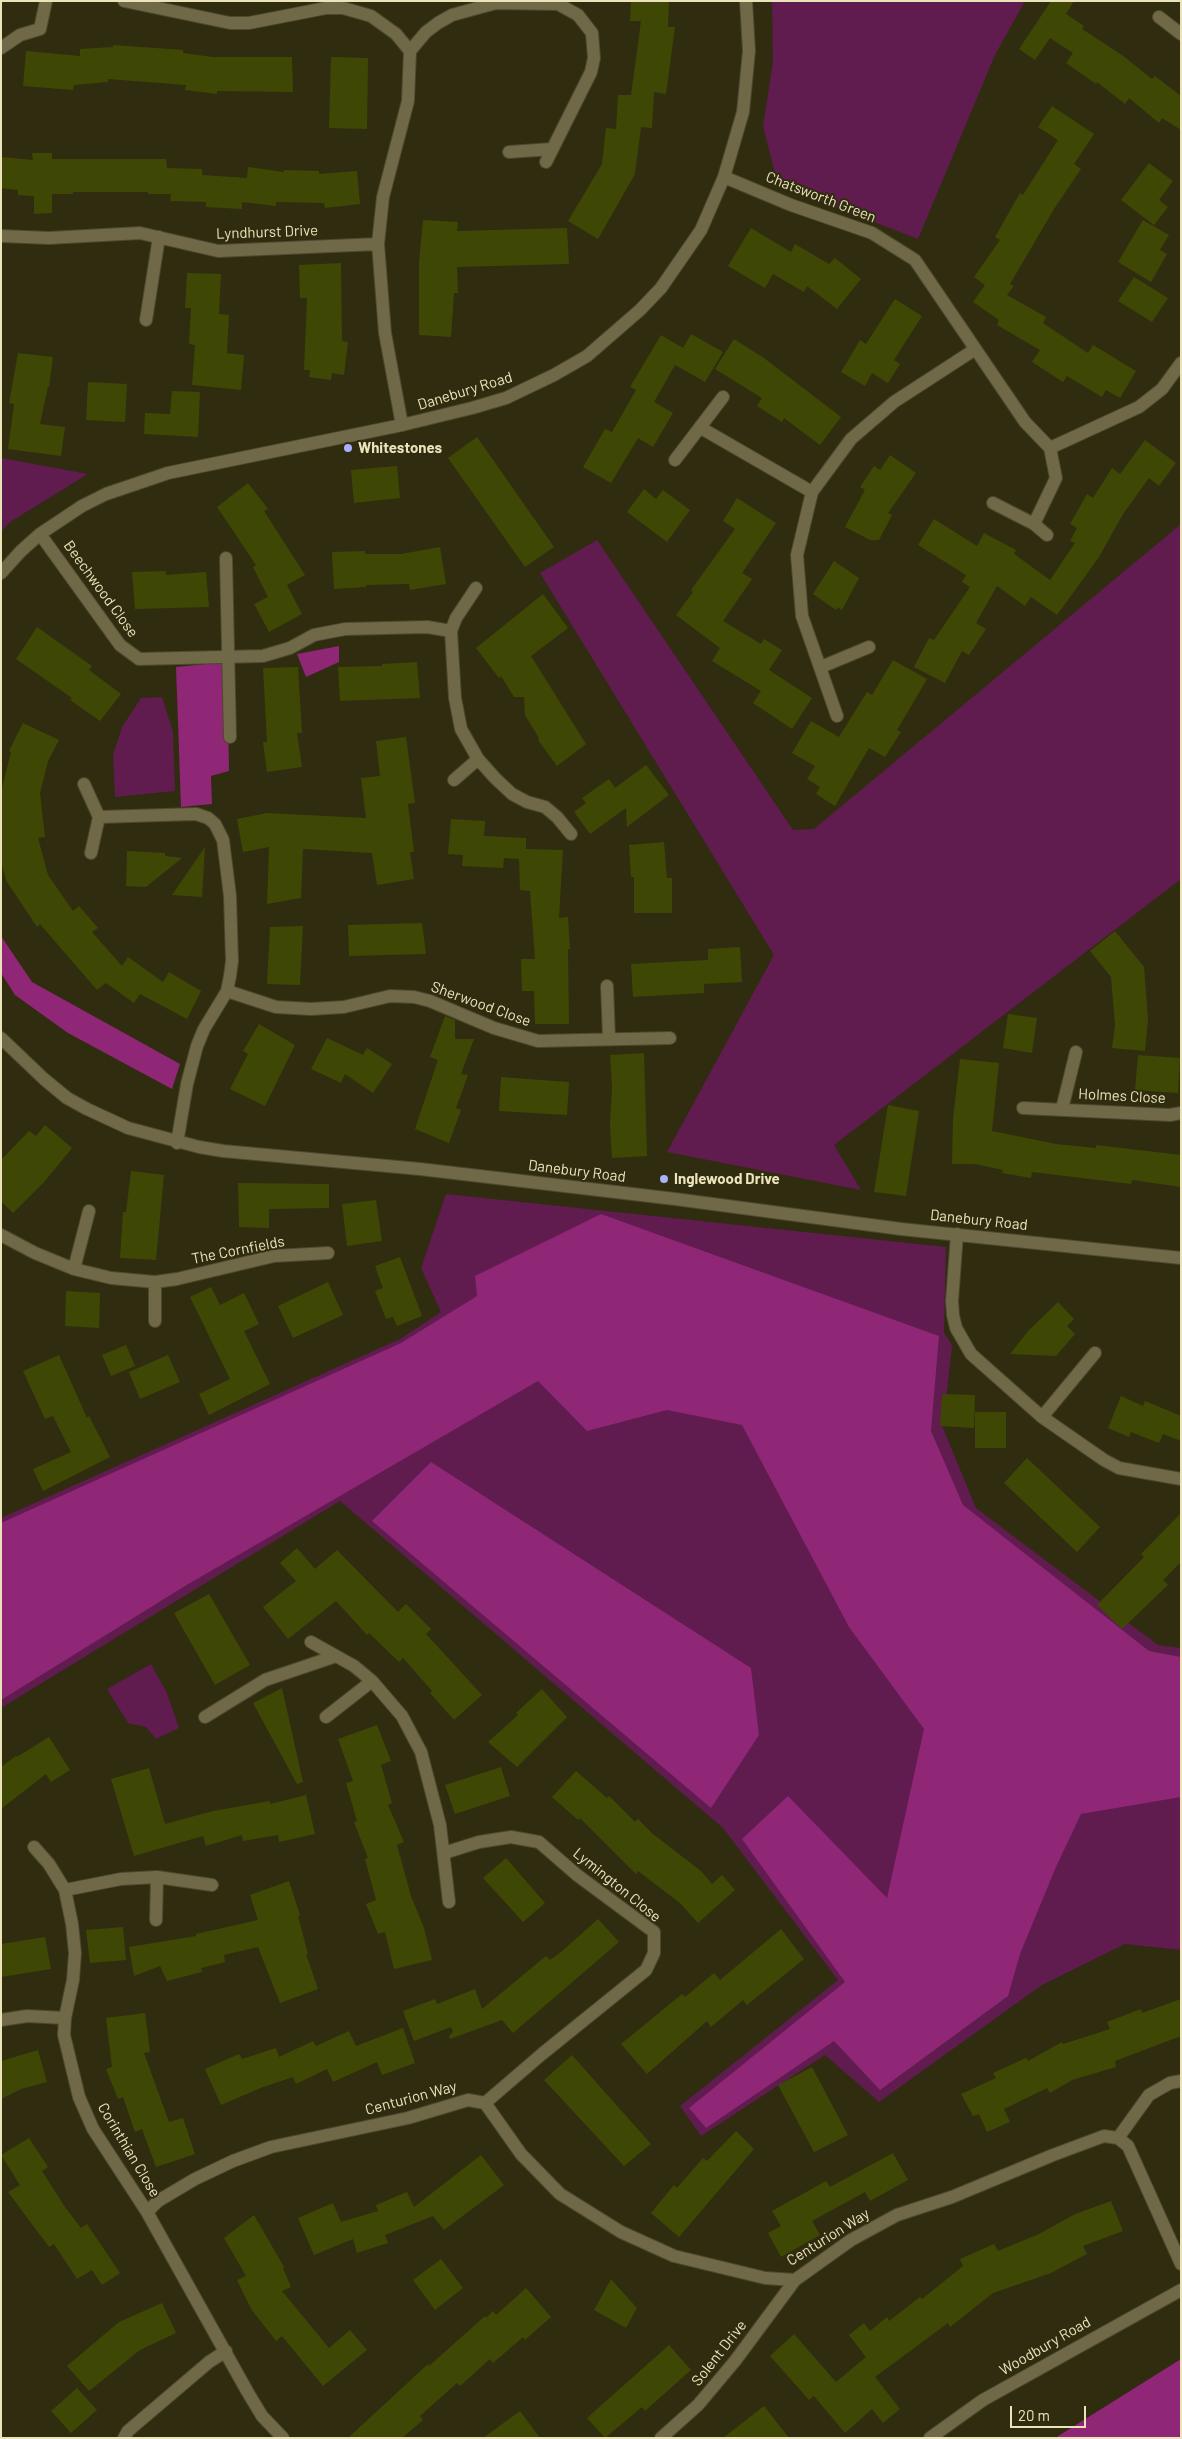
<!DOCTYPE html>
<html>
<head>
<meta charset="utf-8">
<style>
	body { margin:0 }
	#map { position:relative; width:1182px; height:2439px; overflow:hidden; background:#302c10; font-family:Barlow,sans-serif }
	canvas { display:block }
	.frame { position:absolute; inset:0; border:2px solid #ebe4bb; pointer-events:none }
	.scale { position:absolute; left:1010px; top:2406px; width:76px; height:22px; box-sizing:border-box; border:2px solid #ebe4bb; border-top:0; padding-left:6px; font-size:15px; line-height:18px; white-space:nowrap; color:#ebe4bb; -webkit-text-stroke:4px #302c10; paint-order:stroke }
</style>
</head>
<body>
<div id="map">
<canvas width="1182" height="2439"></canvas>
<div class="frame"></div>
<div class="scale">20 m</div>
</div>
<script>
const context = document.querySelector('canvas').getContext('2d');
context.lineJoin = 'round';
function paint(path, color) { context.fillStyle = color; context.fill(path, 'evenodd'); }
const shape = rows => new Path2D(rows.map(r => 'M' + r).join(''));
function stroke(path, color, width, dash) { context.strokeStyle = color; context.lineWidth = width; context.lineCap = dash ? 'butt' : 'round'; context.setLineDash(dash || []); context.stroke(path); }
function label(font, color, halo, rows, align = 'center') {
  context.font = font + ' Barlow,sans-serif'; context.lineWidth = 4; context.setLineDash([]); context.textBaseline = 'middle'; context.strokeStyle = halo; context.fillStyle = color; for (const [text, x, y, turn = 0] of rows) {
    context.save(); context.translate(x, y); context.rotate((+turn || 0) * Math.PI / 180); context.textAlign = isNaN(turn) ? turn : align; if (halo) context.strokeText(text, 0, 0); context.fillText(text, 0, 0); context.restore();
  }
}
const green = shape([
	[772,1,1025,1,995,55,918,239,778,185,763,126,773,62],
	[1,458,88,474,10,522,1,532],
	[1181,524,1181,879,834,1145,861,1190,667,1152,774,955,540,573,597,540,793,830,814,829],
	[162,697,173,732,175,791,115,797,113,755,122,727,141,698],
	[446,1194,946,1247,944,1333,952,1345,943,1428,976,1508,1158,1645,1181,1648,1181,1950,1125,1944,1042,1985,879,2102,825,2055,701,2136,680,2106,838,1980,723,1828,340,1501,1,1708,1,1518,400,1339,441,1312,421,1268],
	[151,1664,167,1693,179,1728,156,1739,146,1727,128,1723,107,1689]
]);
const forest = shape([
	[339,646,339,662,306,677,297,654],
	[227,662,229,771,211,776,212,804,181,807,176,667],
	[1,936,32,982,180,1064,172,1089,68,1033,15,995,1,973],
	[601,1214,939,1336,931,1431,963,1505,1149,1651,1181,1657,1181,1797,1081,1814,1056,1867,1020,1954,1008,1996,880,2090,834,2041,706,2128,689,2108,845,1982,742,1839,788,1796,887,1898,924,1729,849,1627,742,1425,667,1410,587,1431,538,1381,185,1586,1,1700,1,1523,401,1343,477,1296,475,1276],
	[431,1462,751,1668,759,1735,711,1808,372,1521],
	[1181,2359,1181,2438,1055,2438]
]);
const building = shape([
	[631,1,669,1,668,27,675,27,666,94,654,92,652,128,641,127,635,174,598,239,568,221,602,164,606,128,616,129,618,95,631,95,641,21,630,21],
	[1051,1,1074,1,1066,14,1084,26,1082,29,1122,55,1152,79,1155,76,1181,96,1181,130,1162,118,1159,123,1129,98,1125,104,1097,82,1096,84,1066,63,1073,53,1050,38,1035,60,1019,49],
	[113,45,183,50,183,53,213,57,292,57,293,92,217,91,217,94,185,90,186,85,108,79,108,82,74,85,73,90,23,86,26,51,80,56,80,49,113,47],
	[331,57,368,58,367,129,329,128],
	[1052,106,1094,134,1074,164,1081,169,1054,209,1010,284,1014,286,1007,295,1046,317,1043,323,1088,353,1093,345,1136,371,1120,398,1106,390,1102,397,1067,376,1063,382,1032,362,1040,350,997,325,999,320,973,302,985,285,974,277,1000,240,995,237,1020,193,1023,195,1058,140,1038,127],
	[32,153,52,153,52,159,166,159,167,168,202,169,202,175,247,178,248,167,284,172,284,170,319,171,319,174,357,171,360,204,325,208,324,203,276,202,276,206,242,202,242,209,206,207,206,202,170,201,171,194,148,194,148,192,73,192,73,194,52,194,52,213,34,214,34,196,18,195,18,190,1,188,1,157,33,160],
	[1149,163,1173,181,1159,200,1168,207,1154,225,1121,200],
	[423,220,458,222,457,231,567,228,569,264,457,267,458,293,454,293,451,337,419,335,419,262],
	[1143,220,1169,235,1160,250,1167,254,1151,282,1118,262],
	[751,228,791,252,795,244,829,264,835,258,861,279,837,309,807,286,804,292,773,274,765,288,728,266],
	[341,263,342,341,348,342,344,375,332,373,331,380,309,377,310,370,304,370,307,298,300,298,299,265],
	[187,273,221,274,219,314,229,315,227,353,244,355,241,390,192,385,195,345,189,344,191,308,185,308],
	[1134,277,1168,298,1152,322,1118,301],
	[895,299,922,316,894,360,900,364,888,383,872,373,865,386,841,372,860,340,866,344],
	[691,334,723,352,705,382,675,365,654,402,673,413,653,447,638,438,611,483,583,467,605,429,612,432,636,390,630,387,661,335,683,348],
	[734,339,764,358,841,417,820,445,784,418,782,422,757,406,762,398,715,369],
	[18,353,53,357,49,387,48,387,40,424,65,427,61,456,8,449,14,404,9,403],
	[88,382,127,384,125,422,86,420],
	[172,391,200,392,198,437,144,434,145,413,170,414],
	[477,437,554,547,525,567,448,458],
	[1145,440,1176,463,1159,486,1149,478,1123,514,1099,557,1057,615,1031,597,1025,606,997,586,976,623,986,629,969,655,962,651,945,683,914,667,929,638,934,640,970,587,962,582,966,575,918,545,934,519,977,546,984,533,1016,550,1014,554,1050,580,1075,543,1070,541,1077,528,1070,524,1087,494,1093,498,1112,468,1120,474],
	[890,455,916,473,888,513,892,515,879,540,870,540,845,527,865,490,860,487,874,466,880,470],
	[397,466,400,498,354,503,351,470],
	[248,483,268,509,264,511,305,575,287,585,302,614,269,632,254,604,268,597,253,567,256,565,217,507],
	[644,489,656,499,663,490,690,510,667,542,627,512],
	[737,498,776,523,742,573,752,579,723,621,761,644,764,639,782,650,769,670,812,698,792,729,753,703,761,691,712,661,720,648,676,615,693,592,691,590,735,529,723,521],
	[440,547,446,584,410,590,409,584,366,585,366,587,334,589,332,552,365,551,365,554,401,554],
	[834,561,859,578,842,610,838,607,836,610,813,594],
	[166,571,166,575,206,572,209,607,135,609,132,572],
	[543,594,568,628,531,656,586,744,557,766,538,740,539,738,525,715,524,697,514,697,501,676,499,678,476,648],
	[37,627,92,666,89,670,121,694,100,721,70,700,72,698,16,659],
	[893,660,927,679,897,730,901,732,885,757,869,748,835,806,816,794,820,787,807,779,815,766,792,753,811,721,839,737,867,692,872,695],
	[417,662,420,698,340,701,338,667,382,666,382,664],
	[298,667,302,733,297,733,302,767,267,772,263,742,267,742,263,668],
	[23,723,59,740,48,761,40,793,45,837,38,838,48,875,73,911,79,906,98,928,92,932,122,966,128,957,163,982,169,972,201,991,187,1019,140,994,134,1003,106,983,97,990,40,924,37,927,7,882,1,863,1,792,11,752,9,751],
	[406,737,415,803,408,804,414,852,410,852,414,879,377,885,372,853,303,849,301,898,267,904,269,847,243,852,237,819,267,813,366,818,361,778,380,776,376,741],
	[646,765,669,795,627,827,626,808,590,834,574,812,586,803,582,798,609,779,615,788],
	[451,819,485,821,484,836,526,838,526,849,563,850,559,918,568,917,570,949,568,949,569,1024,535,1024,534,991,522,991,521,959,535,959,530,891,520,890,519,859,504,858,503,868,462,866,463,855,448,854],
	[664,842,667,878,672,878,672,913,634,913,634,877,631,877,629,845],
	[205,847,202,897,172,895],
	[127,851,165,853,165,856,182,858,146,887,126,886],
	[422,923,426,954,349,956,348,925],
	[303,926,300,985,267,984,270,927],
	[1115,931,1144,967,1148,1019,1145,1051,1112,1048,1115,1025,1111,977,1090,951],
	[740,947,742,982,704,984,704,993,633,997,631,964,708,960,708,949],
	[1008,1014,1037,1018,1032,1053,1003,1048],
	[445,1016,455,1020,455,1039,474,1039,461,1074,468,1075,456,1108,461,1110,449,1143,415,1129,438,1060,430,1057],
	[259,1024,295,1045,265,1106,230,1089,248,1054,243,1051],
	[327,1038,363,1055,367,1048,392,1064,373,1093,345,1074,341,1083,311,1069],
	[644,1053,647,1156,612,1158,610,1125,612,1087,610,1055],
	[1138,1055,1180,1058,1178,1093,1135,1090],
	[960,1059,999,1063,992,1131,1056,1144,1096,1148,1096,1145,1181,1155,1181,1187,1132,1180,1131,1184,1032,1172,1031,1178,1002,1173,1003,1170,975,1164,952,1164,953,1118],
	[501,1077,569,1082,567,1115,499,1111],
	[888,1105,919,1111,906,1196,874,1192],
	[45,1125,72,1148,45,1181,13,1213,1,1201,1,1160,29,1131,36,1136],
	[131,1171,164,1175,156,1260,120,1258,123,1212,126,1212],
	[238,1183,329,1184,329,1208,269,1209,269,1228,239,1227],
	[376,1200,382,1241,347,1246,342,1204],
	[400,1257,422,1316,397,1326,393,1317,386,1319,375,1291,383,1288,375,1266],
	[328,1282,343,1315,293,1338,278,1306],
	[211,1287,220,1305,244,1293,259,1324,244,1331,270,1384,209,1415,199,1394,230,1379,190,1297],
	[66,1291,100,1293,99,1328,65,1326],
	[1058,1302,1074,1319,1067,1326,1075,1334,1056,1356,1010,1354,1029,1330],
	[126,1345,135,1366,111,1376,102,1355],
	[59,1355,87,1418,89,1416,110,1457,43,1491,33,1469,71,1452,53,1416,45,1419,23,1371],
	[168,1355,180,1382,140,1399,129,1372],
	[942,1394,975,1395,974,1428,940,1426],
	[1121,1396,1143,1406,1145,1401,1181,1416,1181,1441,1163,1434,1159,1443,1131,1432,1129,1437,1108,1428],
	[975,1412,1006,1412,1006,1448,975,1448],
	[1027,1458,1100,1527,1077,1552,1004,1483],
	[1181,1513,1181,1562,1163,1580,1168,1585,1122,1629,1097,1605,1144,1557,1141,1554],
	[297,1548,315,1569,337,1550,398,1612,406,1604,431,1629,426,1634,482,1695,454,1720,430,1693,432,1691,403,1658,399,1662,369,1633,367,1635,336,1601,288,1639,263,1607,296,1581,280,1563],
	[209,1594,250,1665,215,1685,174,1613],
	[282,1688,303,1782,297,1784,253,1703],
	[542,1689,567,1717,517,1767,488,1742,518,1715,516,1713],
	[377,1725,391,1761,381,1765,392,1803,388,1805,404,1842,397,1845,411,1896,424,1928,432,1960,394,1969,385,1932,378,1934,366,1904,376,1900,365,1859,368,1858,354,1822,357,1821,346,1783,353,1781,338,1739],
	[49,1737,70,1770,51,1782,46,1774,1,1809,1,1767,16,1756,17,1757],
	[501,1767,510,1796,455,1814,445,1785],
	[149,1768,165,1824,213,1811,270,1801,270,1804,306,1795,315,1834,279,1842,278,1835,243,1841,242,1835,206,1846,203,1836,134,1856,111,1779],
	[576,1771,607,1798,609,1796,635,1822,638,1819,653,1834,701,1871,712,1884,722,1875,735,1890,698,1923,680,1903,638,1871,636,1874,580,1818,578,1820,552,1797],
	[506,1858,545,1903,523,1922,483,1878],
	[289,1881,300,1915,298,1916,308,1954,306,1954,318,1989,280,2003,258,1947,224,1955,225,1962,201,1968,202,1972,167,1981,160,1966,134,1976,129,1947,196,1936,196,1934,258,1920,250,1895],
	[598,1919,619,1942,513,2033,502,2020,450,2039,449,2036,453,2032,451,2027,414,2041,403,2011,435,1999,437,2004,475,1989,482,2009,546,1956,550,1960,561,1952],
	[123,1927,126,1960,90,1963,86,1930],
	[781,1929,804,1959,747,2005,743,2000,711,2027,707,2021,647,2074,621,2044,682,1994,685,1997,714,1973,720,1980],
	[45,1937,51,1969,1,1977,1,1944],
	[1181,1999,1181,2036,1115,2061,1116,2067,1072,2080,1050,2093,1047,2088,1004,2109,1010,2122,987,2132,979,2114,973,2116,961,2094,996,2078,993,2073,1026,2058,1028,2061,1062,2042,1063,2044,1110,2029,1107,2022,1141,2009,1142,2013],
	[145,2013,150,2052,144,2053,169,2122,183,2118,195,2154,156,2167,142,2129,135,2132,123,2097,118,2099,106,2069,112,2067,106,2018],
	[403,2028,415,2063,382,2075,377,2062,333,2082,327,2069,296,2084,293,2077,263,2087,221,2105,205,2069,239,2054,242,2059,276,2048,279,2057,313,2041,316,2046,349,2031,356,2046],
	[38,2050,47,2082,21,2089,1,2099,1,2061],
	[572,2055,651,2144,624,2166,544,2080],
	[812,2067,848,2135,814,2152,778,2085],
	[736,2131,754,2149,679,2237,651,2213,674,2185,677,2188,703,2158,707,2161],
	[29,2138,48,2167,42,2171,65,2207,81,2228,87,2224,120,2273,102,2285,92,2270,77,2279,54,2244,49,2247,8,2192,20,2185,1,2155],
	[893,2153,908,2180,870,2201,865,2192,812,2221,820,2235,781,2257,768,2233,781,2226,772,2211,826,2181,830,2187],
	[481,2155,504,2185,444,2230,433,2216,385,2235,388,2243,357,2253,353,2239,314,2255,298,2218,333,2203,341,2222,378,2211,376,2205,407,2192,414,2207],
	[1111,2201,1123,2231,1083,2246,1087,2254,1051,2273,993,2293,950,2327,948,2323,875,2377,900,2409,883,2423,872,2409,845,2433,814,2396,809,2400,770,2356,794,2334,836,2382,866,2357,849,2335,864,2323,870,2331,887,2317,889,2321,920,2297,922,2299,963,2266,960,2259,994,2244,998,2251,1039,2234,1075,2214],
	[254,2215,284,2267,283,2268,291,2287,282,2291,329,2348,350,2330,367,2350,323,2386,282,2336,276,2341,251,2309,237,2280,246,2276,224,2238],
	[441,2259,463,2288,435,2310,413,2280],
	[611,2279,637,2308,626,2328,594,2310],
	[526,2288,551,2317,525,2340,523,2337,493,2363,490,2359,460,2386,457,2383,420,2416,423,2420,402,2438,348,2438,428,2364,429,2366,485,2316,486,2318,493,2311,496,2315],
	[162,2303,176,2333,140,2350,89,2391,67,2366,119,2322],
	[669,2345,691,2370,645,2411,642,2407,605,2438,587,2418],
	[77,2388,97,2410,71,2433,51,2411],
	[764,2406,789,2438,723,2438],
	[520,2411,540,2438,483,2438]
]);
const minor = shape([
	[124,1,230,23,249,23,326,8,343,8,371,16,396,34,410,51,408,101,383,197,378,244,385,333,402,425],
	[1159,17,1181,34],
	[1,48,20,35,40,29,46,1],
	[410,51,426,32,438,23,452,15,496,3,558,4,578,15,592,33,594,58,591,72,546,162],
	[509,152,552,149],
	[724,177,791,205,872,233,915,260,1025,422,1050,448,1056,478,1034,524],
	[1,236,49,238,140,233,218,251,378,244],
	[146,320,159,237],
	[701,428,812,492],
	[1050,448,1139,407,1162,389,1181,363],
	[675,460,723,397],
	[993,503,1034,524,1047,535],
	[40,534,120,645,139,659,263,656,290,648,314,635,345,629,427,627,451,631],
	[226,558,230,737],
	[1,573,21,551,40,534,82,506,106,494,168,473,402,425,472,408,506,398,554,375,587,356,640,310,661,288,701,230,724,177,743,112,749,51,746,1],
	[476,588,456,618,451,631,455,698,461,729,478,759,495,778,512,794,527,802,545,807,557,817,571,834],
	[821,667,869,647],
	[837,716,802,616,797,555,812,492,851,439,894,402,974,350],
	[454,780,478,759],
	[84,784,99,817,91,853],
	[99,817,196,814,208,818,215,824,223,840,230,896,232,961,230,976,227,991,204,1029,197,1046,187,1084,177,1143],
	[607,986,609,1038],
	[227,991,276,1007,311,1009,344,1007,390,996,414,997,430,1001,494,1028,538,1041,670,1038],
	[1,1038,44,1079,67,1098,87,1109,128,1128,199,1147,223,1151,420,1169,675,1199,901,1229,1181,1258],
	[1023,1108,1170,1115,1181,1113],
	[1062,1109,1076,1052],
	[957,1234,952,1301,953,1315,956,1328,971,1354,1042,1417,1104,1460,1119,1468,1181,1479],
	[1,1235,35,1253,74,1269,111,1278,155,1282,177,1279,274,1256,328,1253],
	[74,1269,89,1211],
	[155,1321,155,1282],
	[1042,1417,1095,1353],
	[311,1642,354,1666,372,1681,402,1716,421,1752,440,1825,449,1902],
	[205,1717,265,1680,336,1656],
	[326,1717,372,1681],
	[34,1847,49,1864,65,1890,72,1924,75,1953,73,1980,65,2018,64,2035,79,2097,93,2129,147,2212,247,2391,262,2416,283,2438],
	[444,1853,479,1842,511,1837,539,1842,577,1875,654,1932,654,1953,646,1970,542,2054,485,2103],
	[65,1890,121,1879,157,1877,212,1885],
	[156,1920,157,1877],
	[1,2020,27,2016,65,2018],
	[1118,2138,1149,2095,1170,2083,1181,2081],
	[147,2212,158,2201,195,2179,233,2161,271,2147,408,2118,468,2100,485,2103,521,2154,560,2194,621,2232,674,2256,765,2278,795,2280,851,2240,897,2215,952,2197,1053,2155,1104,2136,1118,2138,1128,2146,1181,2264],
	[124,2438,128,2431,209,2362,226,2351],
	[661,2438,698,2405,735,2361,795,2280],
	[930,2438,983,2400,1181,2290]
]);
const markers = [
	[348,448,5,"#a9b0fc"],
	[664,1179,5,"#a9b0fc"]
];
const streetNames = [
	["Chatsworth Green",821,197,21],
	["Lyndhurst Drive",267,232,-2],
	["Danebury Road",465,391,-17],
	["Beechwood Close",101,589,54],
	["Sherwood Close",481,1004,20],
	["Holmes Close",1122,1096,3],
	["Danebury Road",577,1171,7],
	["Danebury Road",979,1220,6],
	["The Cornfields",238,1250,-11],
	["Lymington Close",617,1885,39],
	["Centurion Way",411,2098,-15],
	["Corinthian Close",129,2150,59],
	["Centurion Way",828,2237,-32],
	["Woodbury Road",1045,2346,-30],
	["Solent Drive",719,2353,-52]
];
const poiNames = [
	["Whitestones",358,448],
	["Inglewood Drive",674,1179]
];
paint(green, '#601b4f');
paint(forest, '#8f2676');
paint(building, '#3e4804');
stroke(minor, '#4e492b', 14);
stroke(minor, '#6f6948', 12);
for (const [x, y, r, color] of markers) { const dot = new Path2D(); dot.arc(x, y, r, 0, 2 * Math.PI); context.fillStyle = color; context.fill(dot); stroke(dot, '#302c10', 2); }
label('15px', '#ebe4bb', '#302c10', streetNames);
label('bold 15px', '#ebe4bb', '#302c10', poiNames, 'left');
</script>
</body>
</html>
